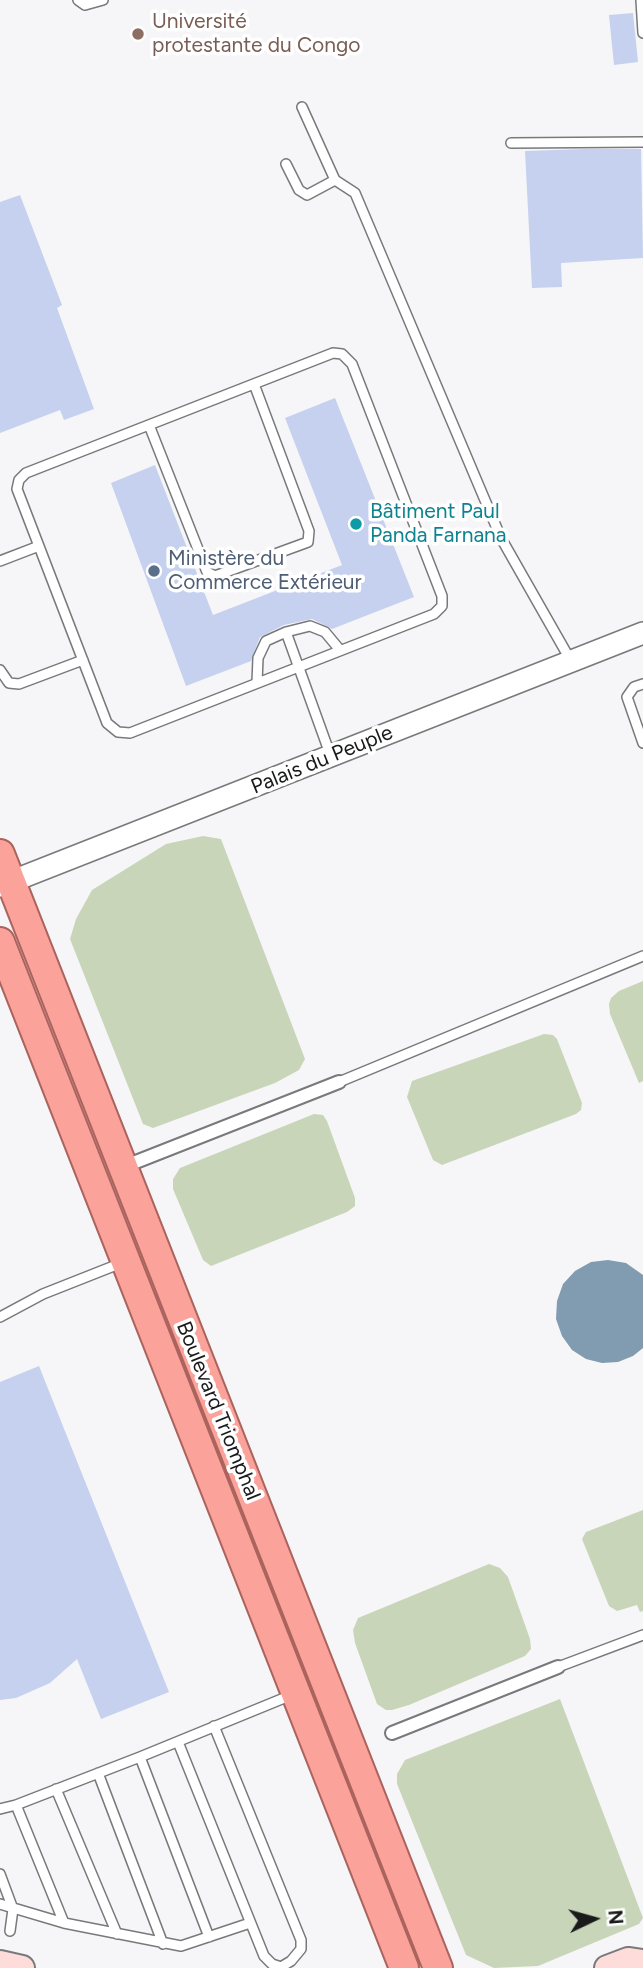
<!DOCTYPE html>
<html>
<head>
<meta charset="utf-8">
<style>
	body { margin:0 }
	#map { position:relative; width:643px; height:1968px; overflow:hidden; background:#f6f6f8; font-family:Figtree,sans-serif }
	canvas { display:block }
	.north { position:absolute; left:559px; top:1884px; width:70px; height:70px; -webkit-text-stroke:5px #fff; paint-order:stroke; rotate:85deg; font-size:19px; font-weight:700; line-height:28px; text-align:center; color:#191a1a }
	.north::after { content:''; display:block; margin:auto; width:24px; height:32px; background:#191a1a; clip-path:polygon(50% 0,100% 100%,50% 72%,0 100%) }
</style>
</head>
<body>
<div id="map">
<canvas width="643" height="1968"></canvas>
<div class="north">N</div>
</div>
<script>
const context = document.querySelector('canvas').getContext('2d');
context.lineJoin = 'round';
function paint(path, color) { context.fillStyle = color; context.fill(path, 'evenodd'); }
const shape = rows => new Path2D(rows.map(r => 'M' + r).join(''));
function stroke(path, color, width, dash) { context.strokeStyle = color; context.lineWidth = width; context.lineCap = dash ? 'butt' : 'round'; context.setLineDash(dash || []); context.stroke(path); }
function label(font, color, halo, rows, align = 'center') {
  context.font = font + ' Figtree,sans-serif'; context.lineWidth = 7; context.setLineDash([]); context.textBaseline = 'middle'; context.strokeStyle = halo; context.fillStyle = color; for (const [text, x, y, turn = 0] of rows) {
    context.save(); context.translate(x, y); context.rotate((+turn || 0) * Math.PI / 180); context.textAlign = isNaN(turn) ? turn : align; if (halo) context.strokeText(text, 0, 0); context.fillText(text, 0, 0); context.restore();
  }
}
const green = shape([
	[203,836,221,839,305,1059,299,1070,275,1083,153,1128,143,1124,70,939,76,919,92,890,166,844],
	[643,981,643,1081,639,1083,610,1014,609,1004,611,998,619,991],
	[544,1034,553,1035,557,1039,582,1103,581,1110,576,1114,442,1165,433,1160,407,1097,412,1081],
	[314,1114,323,1115,327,1121,355,1198,355,1206,347,1212,211,1266,203,1260,173,1189,173,1179,180,1168],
	[643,1510,643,1611,640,1612,637,1605,617,1611,609,1606,582,1539,586,1532],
	[489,1564,500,1568,508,1577,530,1639,531,1649,525,1656,409,1705,392,1710,386,1710,377,1704,355,1643,353,1630,358,1618],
	[560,1699,643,1918,639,1924,538,1966,494,1968,466,1955,397,1784,397,1774,405,1760]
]);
const water = shape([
	[608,1260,626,1263,643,1275,643,1348,633,1356,618,1362,602,1363,586,1359,572,1350,562,1336,556,1319,557,1301,563,1284,575,1271,591,1262]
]);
const building = shape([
	[633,13,638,62,614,65,609,15],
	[585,149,641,149,643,258,561,263,562,287,532,288,525,151],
	[20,195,62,305,57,308,94,409,64,420,60,410,0,433,0,202],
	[335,398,414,597,332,629,312,619,284,625,260,637,251,661,186,686,111,483,155,465,213,615,342,565,285,418],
	[39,1366,169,1692,101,1719,77,1659,50,1683,16,1698,0,1700,0,1382]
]);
const service = shape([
	[78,0,85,5,103,0],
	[641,0,643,33],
	[302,107,335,180,355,193,501,538,571,661],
	[511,143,643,142],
	[286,164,299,190,307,195,335,180],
	[333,353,342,354,352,364,442,596,442,606,434,614,130,733,118,732,107,723,17,489,19,480,26,473,333,353],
	[149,425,207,572,215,576,308,542,309,531,254,384],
	[0,561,39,546],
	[286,632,330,754],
	[0,670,9,683,19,684,83,660],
	[257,682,258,658,266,641,286,632,310,626,325,632,340,650],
	[643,684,634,687,627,697,643,743],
	[339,1082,643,956],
	[0,1317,43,1294,124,1262],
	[558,1667,643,1635],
	[178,1742,264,1956,272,1964,281,1967,291,1961,301,1949,301,1940,214,1726],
	[140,1757,209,1937],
	[98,1773,163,1944],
	[56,1789,117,1934],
	[16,1805,64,1923],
	[0,1809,16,1805,140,1757,294,1694],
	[0,1874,13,1909,10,1931],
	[0,1904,64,1923,181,1946,250,1923]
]);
const pedestrian = shape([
	[123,1167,339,1082],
	[392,1733,558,1667]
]);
const tertiary = shape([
	[0,886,643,633]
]);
const secondary = shape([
	[0,1963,22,1968],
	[607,1968,628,1960,643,1962]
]);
const trunk = shape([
	[0,854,438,1968],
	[0,942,404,1968]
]);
const markers = [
	[138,34,7,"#8d6e63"],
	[356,524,7,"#0f9aa8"],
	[154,571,7,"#5c6f8a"]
];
const educationNames = [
	["Université",152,22],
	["protestante du Congo",152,46]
];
const cultureNames = [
	["Bâtiment Paul",370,512],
	["Panda Farnana",370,536]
];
const serviceNames = [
	["Ministère du",168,559],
	["Commerce Extérieur",168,583]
];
const streetNames = [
	["Palais du Peuple",322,760,-22],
	["Boulevard Triomphal",218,1411,68]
];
paint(green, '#c9d5b9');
paint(water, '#819bb0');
paint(building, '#c5d1ee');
stroke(service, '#78797b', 12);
stroke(pedestrian, '#78797b', 16);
stroke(tertiary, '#78797b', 24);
stroke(secondary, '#78797b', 28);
stroke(trunk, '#ab635e', 32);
stroke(service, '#fff', 9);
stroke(pedestrian, '#fff', 12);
stroke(tertiary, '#fff', 21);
stroke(secondary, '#fedcda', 24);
stroke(trunk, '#fba29b', 28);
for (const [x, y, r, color] of markers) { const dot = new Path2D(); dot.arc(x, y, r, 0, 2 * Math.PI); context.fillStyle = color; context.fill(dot); stroke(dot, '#fff', 2.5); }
label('21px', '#785e54', '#fff', educationNames, 'left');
label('21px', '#0d838f', '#fff', cultureNames, 'left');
label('21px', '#4e5e75', '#fff', serviceNames, 'left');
label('21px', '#191a1a', '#fff', streetNames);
</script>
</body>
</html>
